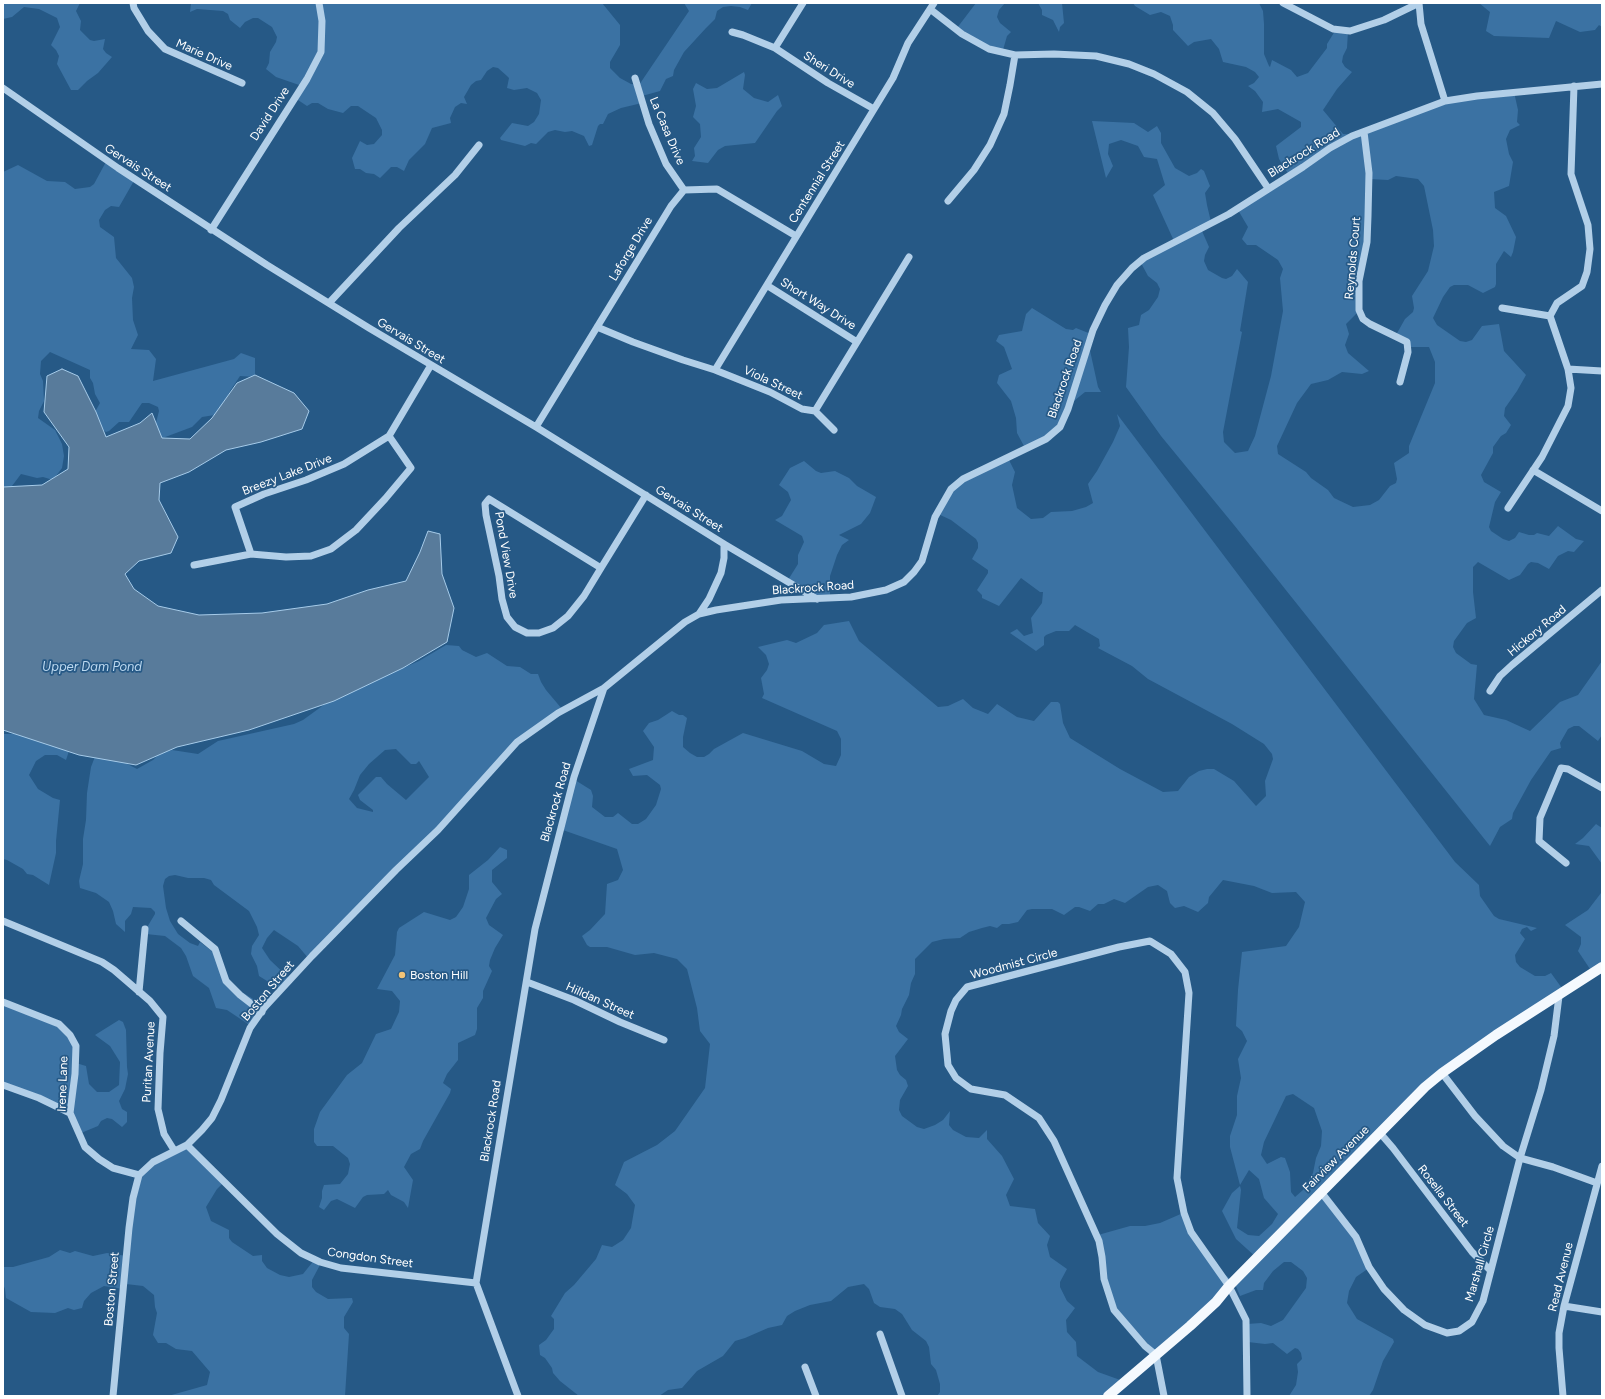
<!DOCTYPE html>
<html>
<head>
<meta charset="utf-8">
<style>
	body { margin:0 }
	#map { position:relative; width:1605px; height:1399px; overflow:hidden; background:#265986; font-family:Figtree,sans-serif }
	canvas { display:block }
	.frame { position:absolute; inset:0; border:4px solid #fff; pointer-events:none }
</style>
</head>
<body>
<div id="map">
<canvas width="1605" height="1399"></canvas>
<div class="frame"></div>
</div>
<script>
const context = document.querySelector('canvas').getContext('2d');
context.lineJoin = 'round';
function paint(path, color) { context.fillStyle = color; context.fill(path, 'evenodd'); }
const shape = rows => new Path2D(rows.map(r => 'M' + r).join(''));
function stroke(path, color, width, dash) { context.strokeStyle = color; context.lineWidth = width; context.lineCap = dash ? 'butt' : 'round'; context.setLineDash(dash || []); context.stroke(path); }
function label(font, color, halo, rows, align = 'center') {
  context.font = font + ' Figtree,sans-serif'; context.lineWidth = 3.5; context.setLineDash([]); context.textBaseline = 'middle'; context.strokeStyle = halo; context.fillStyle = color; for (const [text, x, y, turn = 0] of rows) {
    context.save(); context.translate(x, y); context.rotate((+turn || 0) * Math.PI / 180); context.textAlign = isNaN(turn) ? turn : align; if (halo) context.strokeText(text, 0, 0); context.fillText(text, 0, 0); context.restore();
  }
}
const green = shape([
	[3,3,80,3,76,11,81,21,80,30,90,40,94,41,105,39,103,49,106,53,112,57,98,73,87,81,78,90,71,90,57,64,59,56,56,50,51,45,60,27,57,18,39,9,24,7,12,17,3,19],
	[191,3,602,3,620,25,620,45,610,62,610,68,620,78,631,84,639,85,689,11,684,3,752,3,748,10,740,7,731,6,723,7,717,11,715,19,706,28,684,52,674,70,673,76,666,79,660,91,642,96,642,103,621,108,608,114,603,124,600,124,598,126,592,145,589,146,584,136,572,131,565,132,555,130,548,132,536,144,531,143,525,146,501,140,500,138,512,123,528,126,534,122,539,114,541,100,537,93,527,88,514,90,507,88,509,78,507,76,498,68,493,67,487,71,481,80,476,81,471,85,464,97,467,104,461,103,455,107,450,118,451,123,432,128,425,144,409,160,404,171,397,167,391,167,380,178,374,174,366,173,360,169,355,169,352,158,360,141,367,145,374,144,382,135,382,130,376,118,358,106,351,106,343,113,328,109,318,103,312,103,307,106,295,98,302,86,276,77,266,69,269,63,270,52,276,42,277,37,272,27,258,18,253,18,245,22,240,28,230,20,228,14,223,11,197,9,190,12],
	[976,3,1005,3,999,10,997,17,1000,23,1011,32,1007,36,1003,50,991,49,957,28],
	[1038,3,1062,3,1064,23,1060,27,1059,32,1053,20,1042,15,1042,10],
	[1133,3,1259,3,1263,11,1264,24,1264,54,1269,66,1270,67,1272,60,1291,70,1297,77,1308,73,1327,48,1327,44,1335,31,1348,31,1347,48,1343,56,1342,62,1345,67,1352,72,1337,89,1323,110,1343,134,1359,135,1443,101,1514,92,1518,110,1517,122,1520,125,1510,130,1506,139,1509,154,1513,162,1509,186,1494,192,1495,208,1506,216,1516,237,1513,252,1511,257,1504,251,1496,264,1496,284,1495,287,1483,293,1468,285,1454,285,1450,287,1443,297,1433,318,1437,325,1460,341,1466,342,1472,340,1482,326,1499,324,1504,351,1526,375,1517,391,1505,408,1504,416,1511,425,1506,433,1501,436,1493,447,1493,453,1481,475,1484,482,1501,492,1495,502,1489,527,1491,531,1503,539,1509,541,1515,538,1519,532,1529,535,1534,535,1537,533,1549,536,1558,526,1576,539,1584,541,1574,552,1568,551,1558,556,1549,569,1538,563,1531,562,1528,564,1520,575,1509,580,1478,562,1473,567,1473,592,1476,618,1467,623,1454,641,1453,647,1456,653,1471,664,1477,665,1474,699,1484,715,1506,720,1530,731,1560,702,1578,695,1602,661,1602,735,1598,741,1579,726,1574,726,1568,729,1560,743,1561,748,1551,751,1531,780,1513,813,1512,819,1500,827,1490,846,1234,525,1161,436,1126,387,1129,347,1128,328,1139,325,1141,315,1149,310,1158,297,1160,289,1157,283,1148,276,1141,263,1174,241,1153,195,1165,185,1157,159,1144,157,1138,146,1121,140,1109,144,1108,154,1113,166,1106,178,1092,121,1134,123,1148,132,1157,126,1161,133,1161,143,1175,168,1189,176,1197,173,1201,169,1204,171,1210,186,1205,193,1207,205,1211,222,1202,231,1209,247,1205,255,1204,261,1208,270,1222,278,1226,279,1232,276,1237,269,1248,282,1240,331,1242,332,1223,432,1224,442,1235,453,1248,451,1255,436,1271,376,1283,311,1280,278,1283,269,1278,260,1256,245,1247,245,1242,239,1248,227,1238,210,1289,175,1279,159,1276,146,1301,127,1301,122,1278,109,1262,112,1263,102,1255,91,1248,86,1254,83,1259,77,1255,72,1246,67,1223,62,1219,49,1211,39,1194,42,1188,46,1173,30,1173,25,1170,16,1161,12,1150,15,1135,6],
	[1396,176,1418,179,1424,186,1433,230,1434,246,1428,271,1412,296,1414,308,1413,312,1405,319,1396,335,1409,347,1429,347,1435,362,1435,383,1409,446,1409,453,1394,463,1397,479,1396,483,1390,486,1379,500,1370,505,1353,507,1334,498,1328,490,1311,478,1306,472,1278,454,1277,446,1297,403,1311,384,1328,380,1342,372,1362,374,1369,371,1348,353,1345,345,1349,334,1346,324,1360,310,1360,280,1370,179,1388,180],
	[1479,3,1602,3,1602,27,1599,25,1595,30,1580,32,1556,21,1549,38,1494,36,1486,31,1490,12],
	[744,72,745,75,743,89,754,98,768,102,778,95,782,106,777,111,755,143,725,146,718,150,708,163,692,161,695,156,694,148,701,137,700,124,693,117,696,106,693,89,696,83,707,89,717,88],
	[107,160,135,179,119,207,111,206,105,210,99,220,100,227,114,237,116,258,132,278,134,287,132,298,133,320,138,335,131,349,149,350,156,359,153,381,234,359,241,353,255,358,255,377,240,376,230,391,221,414,202,417,192,427,160,439,154,431,159,411,158,407,149,403,142,403,129,422,119,422,109,431,106,432,96,425,95,412,100,403,95,394,93,383,90,378,90,370,50,352,41,361,40,374,43,381,44,401,39,411,38,418,55,430,62,444,64,456,62,468,53,480,43,477,37,478,21,474,9,490,3,492,3,172,18,165,47,181,65,182,75,189,90,187,94,184],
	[1032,308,1066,329,1073,330,1076,328,1091,334,1089,346,1098,387,1101,392,1085,392,1069,405,1051,440,1025,448,1017,433,1016,418,1011,401,997,383,999,375,1012,369,1004,347,996,341,999,335,1022,331,1026,314],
	[1117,414,1455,862,1479,885,1480,896,1494,916,1499,919,1537,928,1531,931,1527,927,1522,929,1520,933,1525,939,1515,955,1516,962,1520,967,1535,976,1545,976,1551,973,1564,991,1436,1078,1323,1191,1357,1237,1369,1268,1356,1277,1349,1291,1347,1303,1357,1319,1393,1339,1394,1342,1383,1361,1373,1390,1369,1396,1289,1396,1296,1385,1298,1372,1297,1364,1302,1359,1301,1353,1298,1349,1295,1348,1287,1354,1273,1343,1265,1344,1248,1342,1247,1324,1261,1323,1271,1326,1283,1320,1306,1288,1307,1278,1303,1271,1291,1262,1284,1262,1273,1271,1264,1283,1263,1290,1256,1290,1240,1296,1235,1284,1157,1354,1117,1309,1108,1285,1098,1235,1130,1226,1145,1226,1160,1223,1183,1213,1189,1227,1223,1273,1235,1283,1257,1258,1236,1239,1222,1211,1232,1193,1240,1186,1241,1190,1237,1228,1248,1235,1259,1236,1272,1224,1278,1214,1264,1198,1259,1179,1249,1170,1240,1185,1230,1147,1230,1136,1237,1115,1237,1096,1241,1078,1238,1059,1247,1041,1242,1031,1236,1026,1238,990,1242,952,1286,946,1299,927,1305,902,1296,892,1272,893,1254,886,1223,880,1209,897,1208,903,1198,912,1184,906,1175,908,1170,903,1167,891,1158,885,1148,887,1125,903,1114,899,1104,904,1098,904,1090,911,1079,907,1075,907,1064,915,1052,909,1032,909,1027,910,1018,922,1009,924,1002,924,997,928,990,926,982,928,969,932,960,938,944,939,932,942,915,959,915,974,911,983,909,995,902,1009,901,1015,896,1026,899,1032,908,1039,895,1056,897,1070,900,1075,906,1080,908,1086,900,1100,899,1110,902,1116,917,1127,924,1129,935,1125,943,1120,950,1111,949,1125,953,1130,966,1137,979,1138,987,1130,987,1139,1002,1156,1014,1179,1006,1195,1010,1206,1035,1209,1038,1223,1050,1236,1047,1245,1050,1257,1067,1269,1060,1282,1060,1287,1067,1301,1075,1308,1066,1320,1067,1332,1076,1342,1077,1356,1098,1372,1123,1381,1115,1393,1118,1396,937,1396,940,1392,940,1384,936,1370,931,1364,929,1347,926,1341,912,1330,902,1314,895,1309,880,1307,874,1303,869,1289,864,1284,848,1287,831,1301,810,1305,795,1311,787,1316,782,1325,768,1328,745,1338,735,1341,723,1356,697,1371,682,1388,668,1390,659,1396,579,1396,560,1381,553,1373,552,1368,545,1358,540,1355,539,1345,546,1340,554,1329,554,1319,551,1316,565,1293,574,1285,596,1259,602,1245,612,1247,623,1240,631,1228,635,1205,627,1194,615,1185,624,1162,657,1145,675,1131,705,1088,710,1044,700,1031,697,1008,687,969,677,959,654,953,635,955,607,947,590,947,587,945,582,936,590,930,605,914,607,884,618,880,623,870,617,849,560,829,575,780,591,790,593,796,592,807,605,817,613,817,618,813,632,824,638,824,646,819,656,805,661,789,660,785,647,775,633,776,629,769,653,760,654,747,643,731,649,723,658,720,672,711,679,715,683,715,687,718,683,737,683,747,690,753,697,757,704,757,709,754,714,749,743,733,802,751,824,764,836,766,841,755,841,739,837,731,762,698,764,694,761,678,767,670,769,664,766,655,758,647,787,640,796,643,817,633,824,625,849,621,859,641,938,707,948,706,963,699,973,708,988,714,997,704,1017,717,1034,721,1051,702,1058,702,1060,704,1063,723,1070,738,1120,769,1163,792,1178,791,1189,777,1199,771,1207,769,1214,769,1234,781,1256,806,1266,796,1265,781,1273,759,1272,754,1264,744,1232,724,1148,679,1132,666,1098,648,1100,646,1099,639,1075,625,1069,631,1056,631,1046,635,1044,637,1044,645,1036,651,1010,633,1017,629,1024,636,1033,633,1031,618,1042,603,1043,592,1040,592,1021,578,999,606,982,598,982,595,977,590,988,573,988,570,972,559,978,548,978,543,976,539,951,520,936,513,951,489,1008,458,1015,472,1012,485,1017,508,1031,519,1043,518,1051,512,1072,511,1086,507,1093,503,1088,484,1097,471,1113,442,1120,426],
	[1293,1094,1314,1108,1322,1131,1321,1146,1316,1158,1313,1173,1303,1190,1295,1197,1291,1192,1290,1172,1285,1158,1281,1157,1267,1164,1261,1155,1264,1142,1286,1096],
	[804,461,816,471,821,473,835,471,849,478,857,486,876,497,870,513,861,524,839,535,849,540,842,545,837,555,830,576,830,597,818,598,788,580,798,564,798,555,804,542,802,536,775,520,782,516,791,500,788,492,779,485,790,468],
	[446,645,459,646,462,650,476,657,487,653,507,666,520,667,531,674,538,674,541,682,546,690,562,709,517,741,487,775,309,959,298,946,274,930,267,938,262,948,270,960,290,979,280,989,259,976,257,966,251,954,252,946,259,935,257,927,249,911,214,885,211,880,204,878,188,878,175,875,169,876,165,879,163,886,166,908,170,921,178,934,190,943,198,946,200,942,217,955,232,985,237,989,266,1007,251,1026,227,1010,216,1008,209,988,193,976,186,956,181,948,165,936,146,934,146,929,155,914,155,912,151,908,133,907,131,914,125,921,125,932,116,924,113,911,109,902,96,893,80,888,79,881,83,864,83,839,86,820,87,793,91,767,96,754,112,756,137,769,153,760,160,753,172,750,198,754,218,741,294,724,303,720,325,704,339,696,419,661],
	[396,749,411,764,416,764,419,761,429,777,406,800,387,784,381,777,376,777,358,795,360,800,373,810,373,812,357,808,349,799,354,790,360,775,369,764,385,750],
	[3,734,31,734,70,748,66,760,57,755,45,755,36,761,29,775,38,789,53,798,60,800,56,841,56,853,49,885,33,875,27,874,23,869,7,860,3,859],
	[1596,824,1602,828,1602,864,1589,846,1575,844,1583,838],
	[500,847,507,850,507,858,492,870,492,882,502,894,496,899,486,918,489,925,503,935,495,948,490,960,489,966,492,971,483,991,483,998,477,1008,477,1029,475,1035,458,1043,458,1060,447,1074,443,1083,451,1089,450,1093,423,1141,420,1149,411,1154,404,1167,413,1180,408,1208,404,1202,391,1195,388,1190,384,1194,367,1195,363,1197,355,1208,337,1199,331,1201,324,1210,319,1207,322,1198,322,1191,324,1185,340,1184,348,1174,350,1164,348,1158,333,1146,317,1146,314,1142,314,1129,320,1112,347,1075,362,1063,376,1034,391,1029,399,1012,400,1001,392,991,377,989,395,955,397,932,399,928,424,912,450,920,456,917,463,907,469,889,469,875,488,860],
	[1602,886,1602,967,1592,972,1578,951,1581,944,1581,937,1565,925,1588,910,1601,893],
	[3,1001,37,1014,71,1035,76,1063,86,1066,89,1084,97,1092,109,1092,119,1085,120,1062,110,1046,95,1035,119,1020,123,1022,126,1030,127,1067,128,1074,125,1089,119,1101,122,1109,127,1112,127,1122,122,1127,112,1119,107,1118,101,1121,98,1126,81,1133,71,1112,3,1084],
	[184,1146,223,1183,217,1189,206,1207,211,1221,229,1230,229,1238,232,1242,253,1256,262,1255,262,1261,267,1268,280,1275,289,1277,303,1274,315,1259,321,1263,312,1280,312,1287,316,1292,328,1299,352,1298,353,1302,344,1317,344,1328,349,1334,345,1396,168,1396,207,1385,210,1372,192,1351,176,1349,166,1343,158,1343,153,1335,157,1313,155,1307,154,1295,143,1286,126,1284,123,1289,104,1286,91,1293,84,1301,82,1308,74,1310,68,1308,55,1313,31,1312,6,1298,5,1289,3,1284,3,1267,13,1267,49,1257,60,1250,70,1253,75,1251,93,1256,107,1253,127,1256,131,1218,143,1171]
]);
const water = shape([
	[62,369,78,376,96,412,106,437,140,423,152,413,162,438,190,439,212,418,237,383,255,375,294,393,309,411,302,429,261,442,226,450,189,472,160,483,159,500,178,537,171,553,139,561,125,574,134,589,158,606,199,615,262,613,327,604,368,590,406,581,420,552,428,531,440,534,442,574,454,608,447,642,403,668,334,701,249,730,177,747,136,765,79,755,3,730,3,487,42,485,68,469,69,447,44,412,47,376,62,369]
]);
const minor = shape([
	[133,3,134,8,148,31,165,49,242,83],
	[1283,3,1333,29,1350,31,1384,20,1419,3],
	[1419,3,1421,24,1445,101],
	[930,9,962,34,989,49,1015,55,1054,54,1096,56,1129,64,1154,74,1187,92,1213,113,1235,139,1268,188],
	[732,32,743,35,775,48,828,83,874,109],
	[775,48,803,3],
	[635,78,649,124,666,164,684,190],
	[3,88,118,168,267,265,369,328,536,427,724,544,817,599],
	[1364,132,1369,173,1368,216,1367,242,1359,281,1359,310,1363,319,1370,324,1407,342,1408,352,1400,382],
	[948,201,974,170,990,145,1004,114,1010,85,1015,55],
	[211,230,307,79,321,52,322,21,319,3],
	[768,286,857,342],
	[329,303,399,228,455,175,479,145],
	[1502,308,1550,316],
	[1550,316,1557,303,1582,286,1587,272,1590,249,1588,225,1571,174,1574,86],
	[597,327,633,342,683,360,715,370,770,392,802,409,815,411],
	[1568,369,1602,371],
	[715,370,893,78,908,43,934,3],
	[815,411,909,257],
	[815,411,834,430],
	[536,427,671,206,684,190,717,189,796,236],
	[389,436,411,468,385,499,356,530,331,549,311,556,286,557,251,554,235,507,264,494,306,480,344,464,389,436,431,365],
	[1533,470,1602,511],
	[489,499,601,568,584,596,568,616,553,628,539,633,527,633,515,627,507,617,502,599,499,576,486,515,485,504,489,499],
	[1508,508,1542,457,1568,406,1571,388,1568,369,1550,316],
	[194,565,251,554],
	[601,568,646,495],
	[699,614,709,599,721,573,724,558,724,544],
	[1490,691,1500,676,1512,665,1602,590],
	[1566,863,1539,841,1540,818,1561,768,1568,769,1602,788],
	[3,921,102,962,114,970,150,1001,163,1017,160,1053,158,1109,164,1134,174,1150],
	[181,921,215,949,226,981,240,995,262,1012],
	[527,982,574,1000,620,1022,664,1040],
	[139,992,145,929],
	[3,1002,59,1024,70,1035,76,1046,75,1074,70,1113,85,1147,99,1159,113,1168,139,1175],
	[1442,1073,1475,1116,1503,1146,1520,1158,1553,1167,1597,1183],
	[3,1085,39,1098,70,1113],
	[1380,1133,1393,1148,1472,1252,1490,1270],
	[187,1145,277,1234,301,1253,320,1262,341,1268,476,1283],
	[1321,1192,1356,1237,1369,1267,1384,1289,1404,1310,1425,1325,1447,1333,1459,1331,1472,1322,1483,1301,1520,1158,1541,1090,1554,1036,1559,996],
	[1564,1306,1602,1312],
	[880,1334,902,1396],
	[805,1367,816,1396],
	[113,1396,129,1228,133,1198,139,1175,153,1162,187,1145,202,1130,212,1118,221,1100,250,1028,264,1008,312,956,396,870,438,830,517,742,558,713,604,688],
	[518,1396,476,1283,535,929,574,777,604,688,685,622,699,614,716,610,781,600,851,597,886,590,904,582,914,572,922,561,935,517,951,489,963,479,1046,439,1060,427,1068,409,1093,330,1105,305,1117,285,1132,268,1144,258,1229,214,1303,167,1330,148,1352,136,1445,101,1477,96,1602,84],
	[1164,1396,1156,1355,1145,1346,1114,1310,1104,1279,1102,1257,1099,1241,1054,1141,1039,1118,1005,1095,971,1089,956,1078,948,1065,945,1034,951,1011,956,1000,967,987,1119,947,1150,941,1171,954,1185,972,1189,993,1177,1178,1184,1213,1191,1232,1229,1286,1246,1320,1247,1396],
	[1563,1396,1559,1348,1559,1333,1564,1306,1602,1166]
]);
const major = shape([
	[1108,1396,1190,1326,1216,1302,1229,1286,1425,1087,1442,1073,1496,1035,1602,967]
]);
const markers = [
	[402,975,4,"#f1c377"]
];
const streetNames = [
	["Marie Drive",204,55,24],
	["Sheri Drive",829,70,32],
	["David Drive",270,114,-57],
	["La Casa Drive",667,131,67],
	["Blackrock Road",1304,153,-32],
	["Gervais Street",138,168,33],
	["Centennial Street",817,182,-58],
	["Laforge Drive",631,249,-59],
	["Reynolds Court",1353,258,-85],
	["Short Way Drive",818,304,32],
	["Gervais Street",411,341,31],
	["Blackrock Road",1065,379,-71],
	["Viola Street",773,383,25],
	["Breezy Lake Drive",287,475,-21],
	["Gervais Street",689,509,32],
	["Pond View Drive",506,555,80],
	["Blackrock Road",813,588,-4],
	["Hickory Road",1537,631,-40],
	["Blackrock Road",556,802,-74],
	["Woodmist Circle",1014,964,-15],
	["Boston Street",268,991,-50],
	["Hilldan Street",600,1001,24],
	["Puritan Avenue",149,1062,-87],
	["Irene Lane",63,1084,-88],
	["Blackrock Road",491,1121,-81],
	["Fairview Avenue",1336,1159,-45],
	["Rosella Street",1443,1196,52],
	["Congdon Street",370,1258,8],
	["Marshall Circle",1480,1264,-74],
	["Read Avenue",1561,1277,-76],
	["Boston Street",112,1289,-85]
];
const poiNames = [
	["Boston Hill",410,975]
];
const waterNames = [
	["Upper Dam Pond",92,667]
];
paint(green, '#3b72a3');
paint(water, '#587b9b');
stroke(water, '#a6cbe9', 1);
stroke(minor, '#b2cfe8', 7);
stroke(major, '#f4f9fe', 10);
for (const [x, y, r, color] of markers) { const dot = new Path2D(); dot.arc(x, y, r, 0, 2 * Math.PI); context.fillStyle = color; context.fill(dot); stroke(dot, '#265986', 1.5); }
label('12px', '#fff', '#265986', streetNames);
label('12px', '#fff', '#265986', poiNames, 'left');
label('italic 13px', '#bdd9f0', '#265986', waterNames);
</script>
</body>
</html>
